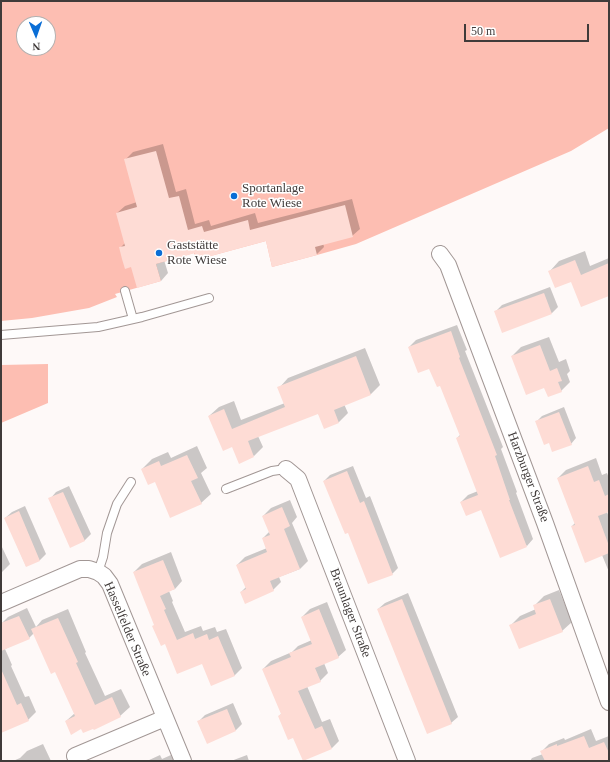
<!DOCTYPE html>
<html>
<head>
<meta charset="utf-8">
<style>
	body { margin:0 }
	#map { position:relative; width:610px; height:762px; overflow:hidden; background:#fef9f8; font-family:Georgia,serif }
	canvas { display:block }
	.frame { position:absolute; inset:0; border:2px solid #403b3a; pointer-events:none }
	.north { position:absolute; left:16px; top:16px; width:40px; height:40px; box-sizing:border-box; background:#fff; border:1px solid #b3b1b0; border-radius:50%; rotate:178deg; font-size:11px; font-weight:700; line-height:16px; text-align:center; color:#403b3a }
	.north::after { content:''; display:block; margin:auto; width:14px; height:18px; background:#0a6ed6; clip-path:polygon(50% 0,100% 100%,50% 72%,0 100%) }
	.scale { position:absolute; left:464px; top:24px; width:125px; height:18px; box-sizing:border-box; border:2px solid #403b3a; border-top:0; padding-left:5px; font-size:12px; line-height:14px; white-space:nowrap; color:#403b3a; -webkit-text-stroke:3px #fff; paint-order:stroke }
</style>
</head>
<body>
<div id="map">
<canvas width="610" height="762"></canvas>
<div class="frame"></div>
<div class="north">N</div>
<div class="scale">50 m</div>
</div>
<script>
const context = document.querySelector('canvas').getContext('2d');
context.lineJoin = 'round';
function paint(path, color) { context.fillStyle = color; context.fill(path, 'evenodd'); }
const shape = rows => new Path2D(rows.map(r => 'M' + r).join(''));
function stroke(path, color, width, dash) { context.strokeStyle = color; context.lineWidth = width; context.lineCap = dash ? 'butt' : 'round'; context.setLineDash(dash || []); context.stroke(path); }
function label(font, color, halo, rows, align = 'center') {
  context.font = font + ' Georgia,serif'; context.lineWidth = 3; context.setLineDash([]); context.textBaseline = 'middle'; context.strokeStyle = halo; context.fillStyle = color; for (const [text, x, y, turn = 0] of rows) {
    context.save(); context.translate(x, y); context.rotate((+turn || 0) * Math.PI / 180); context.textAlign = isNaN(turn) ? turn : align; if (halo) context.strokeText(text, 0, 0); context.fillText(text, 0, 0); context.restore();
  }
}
const green = shape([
	[1,1,609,1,609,128,571,151,356,244,317,255,272,267,266,241,196,260,194,253,156,264,161,281,115,294,117,297,89,308,32,318,1,321],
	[24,24,48,24,48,48,24,48],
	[48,364,48,403,1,423,1,365]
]);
const shadow = shape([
	[163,144,176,192,186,189,195,224,209,220,211,226,255,213,258,223,352,199,360,229,352,236,323,243,324,247,317,254,273,266,267,240,195,252,164,260,168,273,161,281,132,266,120,248,125,243,117,213,125,206,137,202,125,160,133,152],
	[585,251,590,266,609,258,609,295,572,281,550,271,559,261],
	[550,287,558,307,552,313,495,312,502,305],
	[457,325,467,350,465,351,503,447,501,449,517,492,516,493,533,539,527,546,482,509,461,502,468,495,478,491,457,438,461,434,441,384,430,367,409,347,416,340],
	[549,337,559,362,566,359,570,371,567,374,570,382,561,391,545,386,512,356,521,347],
	[365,348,380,385,371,394,344,404,348,413,339,422,325,428,318,413,258,436,263,447,254,456,233,446,209,416,219,407,234,401,241,420,285,403,279,388,288,378],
	[564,407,576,438,571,444,549,442,536,422,542,416],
	[197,446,207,468,201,473,211,494,201,503,155,481,142,469,152,459,168,452,171,458],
	[596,458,602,475,607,473,609,478,609,511,607,512,609,517,609,572,602,555,572,526,575,523,558,478,566,470],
	[353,466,366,498,370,496,398,568,392,574,349,532,324,481,330,475],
	[69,486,91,534,84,541,50,499,56,492],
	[290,500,297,517,292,523,308,561,300,569,279,577,281,582,273,590,241,592,246,587,237,565,245,557,267,548,263,538,270,531,263,516,271,508],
	[25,506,46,554,40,560,26,566,5,518,12,512],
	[1,545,10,564,1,573],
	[171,552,182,581,175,589,169,591,173,601,172,602,185,632,201,626,203,631,215,627,217,632,226,629,242,668,234,676,202,663,165,643,155,624,134,572,142,564],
	[559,590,572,622,562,631,511,625,520,616,536,609,534,606,544,596],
	[408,593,458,717,451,723,378,609,385,603],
	[327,602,346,650,338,657,324,663,328,673,320,681,307,686,322,722,330,719,339,741,332,748,293,737,279,716,282,713,263,669,271,661,292,652,298,646,312,640,302,617,310,609],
	[27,608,36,627,42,620,68,609,86,652,85,653,105,696,121,689,130,707,120,716,82,728,66,721,75,713,56,671,34,633,29,638,5,649,12,665,11,666,25,697,29,696,36,712,28,720,1,732,1,624,8,617],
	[233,703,242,724,236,730,207,742,198,722,205,715],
	[591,729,596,741,609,736,609,761,530,761,532,758,543,754,542,751,549,744,564,738,565,740],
	[43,744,51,761,13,761,20,758,27,751],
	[160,755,162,759,171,755,174,761,147,761],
	[247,755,249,761,231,761]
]);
const building = shape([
	[156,151,169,198,179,196,188,230,202,226,204,232,248,220,250,230,345,205,353,237,315,247,317,255,272,267,266,241,196,260,195,253,156,264,161,281,137,288,131,267,125,269,122,259,119,247,125,246,116,213,137,207,124,159],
	[575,260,581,275,609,263,609,296,581,307,571,282,555,288,548,271],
	[544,293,552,314,502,333,494,311],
	[451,331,460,357,459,358,497,455,495,456,510,500,509,500,527,547,500,558,481,510,466,516,460,502,478,495,456,438,460,436,440,386,437,387,429,369,418,373,408,347],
	[540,345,550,371,557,368,562,381,558,382,562,392,548,397,544,388,526,395,511,356],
	[356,356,371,395,334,410,339,423,324,429,318,414,248,441,254,457,239,464,232,447,223,451,208,416,224,409,232,429,285,407,277,387],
	[559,412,572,445,552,452,549,443,544,445,535,421],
	[187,455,198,478,191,481,202,504,170,518,155,482,148,485,141,469,159,461,161,466],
	[588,466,594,482,599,480,605,496,609,494,609,512,598,516,609,546,609,553,585,563,571,526,575,525,557,478],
	[347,471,360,503,364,501,393,575,368,584,348,533,345,534,323,481],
	[63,492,85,541,70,548,48,498],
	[282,507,290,526,284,529,300,569,270,581,274,591,245,604,240,592,246,589,236,565,267,552,262,538,270,535,262,516],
	[19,511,40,561,26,567,4,518],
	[163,560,175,589,160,596,166,609,164,610,177,640,193,633,195,639,207,634,209,640,218,636,235,676,211,686,202,664,177,674,165,644,161,646,152,626,154,625,133,572],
	[402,599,452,724,427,734,377,609],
	[550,599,563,632,519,649,509,625,536,614,533,605],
	[319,609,339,658,315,668,321,682,298,691,315,729,322,726,332,749,303,761,293,738,288,740,278,716,281,714,262,669,291,657,289,653,312,644,301,617],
	[19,616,30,639,1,651,1,623],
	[58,618,78,662,76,663,95,705,112,697,121,717,94,730,93,729,83,733,81,729,71,735,65,721,75,716,55,672,51,674,31,629],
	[1,669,17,705,21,703,29,721,1,733],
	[227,709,236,731,207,744,197,721],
	[584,736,589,748,604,742,609,753,609,761,545,761,540,751,557,744,557,746]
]);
const service = shape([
	[125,291,133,319],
	[1,335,98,327,142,317,209,298],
	[226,489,272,471,286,469],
	[98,572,103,557,107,533,117,504,131,482]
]);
const minor = shape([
	[440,254,448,265,545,523,609,702],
	[286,469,298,479,407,761],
	[1,603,80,569,89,569,98,572,104,576,110,584,183,761],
	[75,756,165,718]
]);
const markers = [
	[234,196,4,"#0a6ed6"],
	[159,253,4,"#0a6ed6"]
];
const poiNames = [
	["Sportanlage",242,189],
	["Rote Wiese",242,204],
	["Gaststätte",167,246],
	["Rote Wiese",167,261]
];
const streetNames = [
	["Harzburger Straße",528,477,69],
	["Braunlager Straße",350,613,69],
	["Hasselfelder Straße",127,629,67]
];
paint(green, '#fdbeb2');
paint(shadow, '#0003');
paint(building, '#fedcd5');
stroke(service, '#a29795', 10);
stroke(minor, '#a29795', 18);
stroke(service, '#fff', 8);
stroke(minor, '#fff', 16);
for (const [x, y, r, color] of markers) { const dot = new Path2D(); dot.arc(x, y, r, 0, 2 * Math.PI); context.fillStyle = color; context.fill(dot); stroke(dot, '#fff', 1.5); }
label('13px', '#403b3a', '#fff', poiNames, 'left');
label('13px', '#403b3a', '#fff', streetNames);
</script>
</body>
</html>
